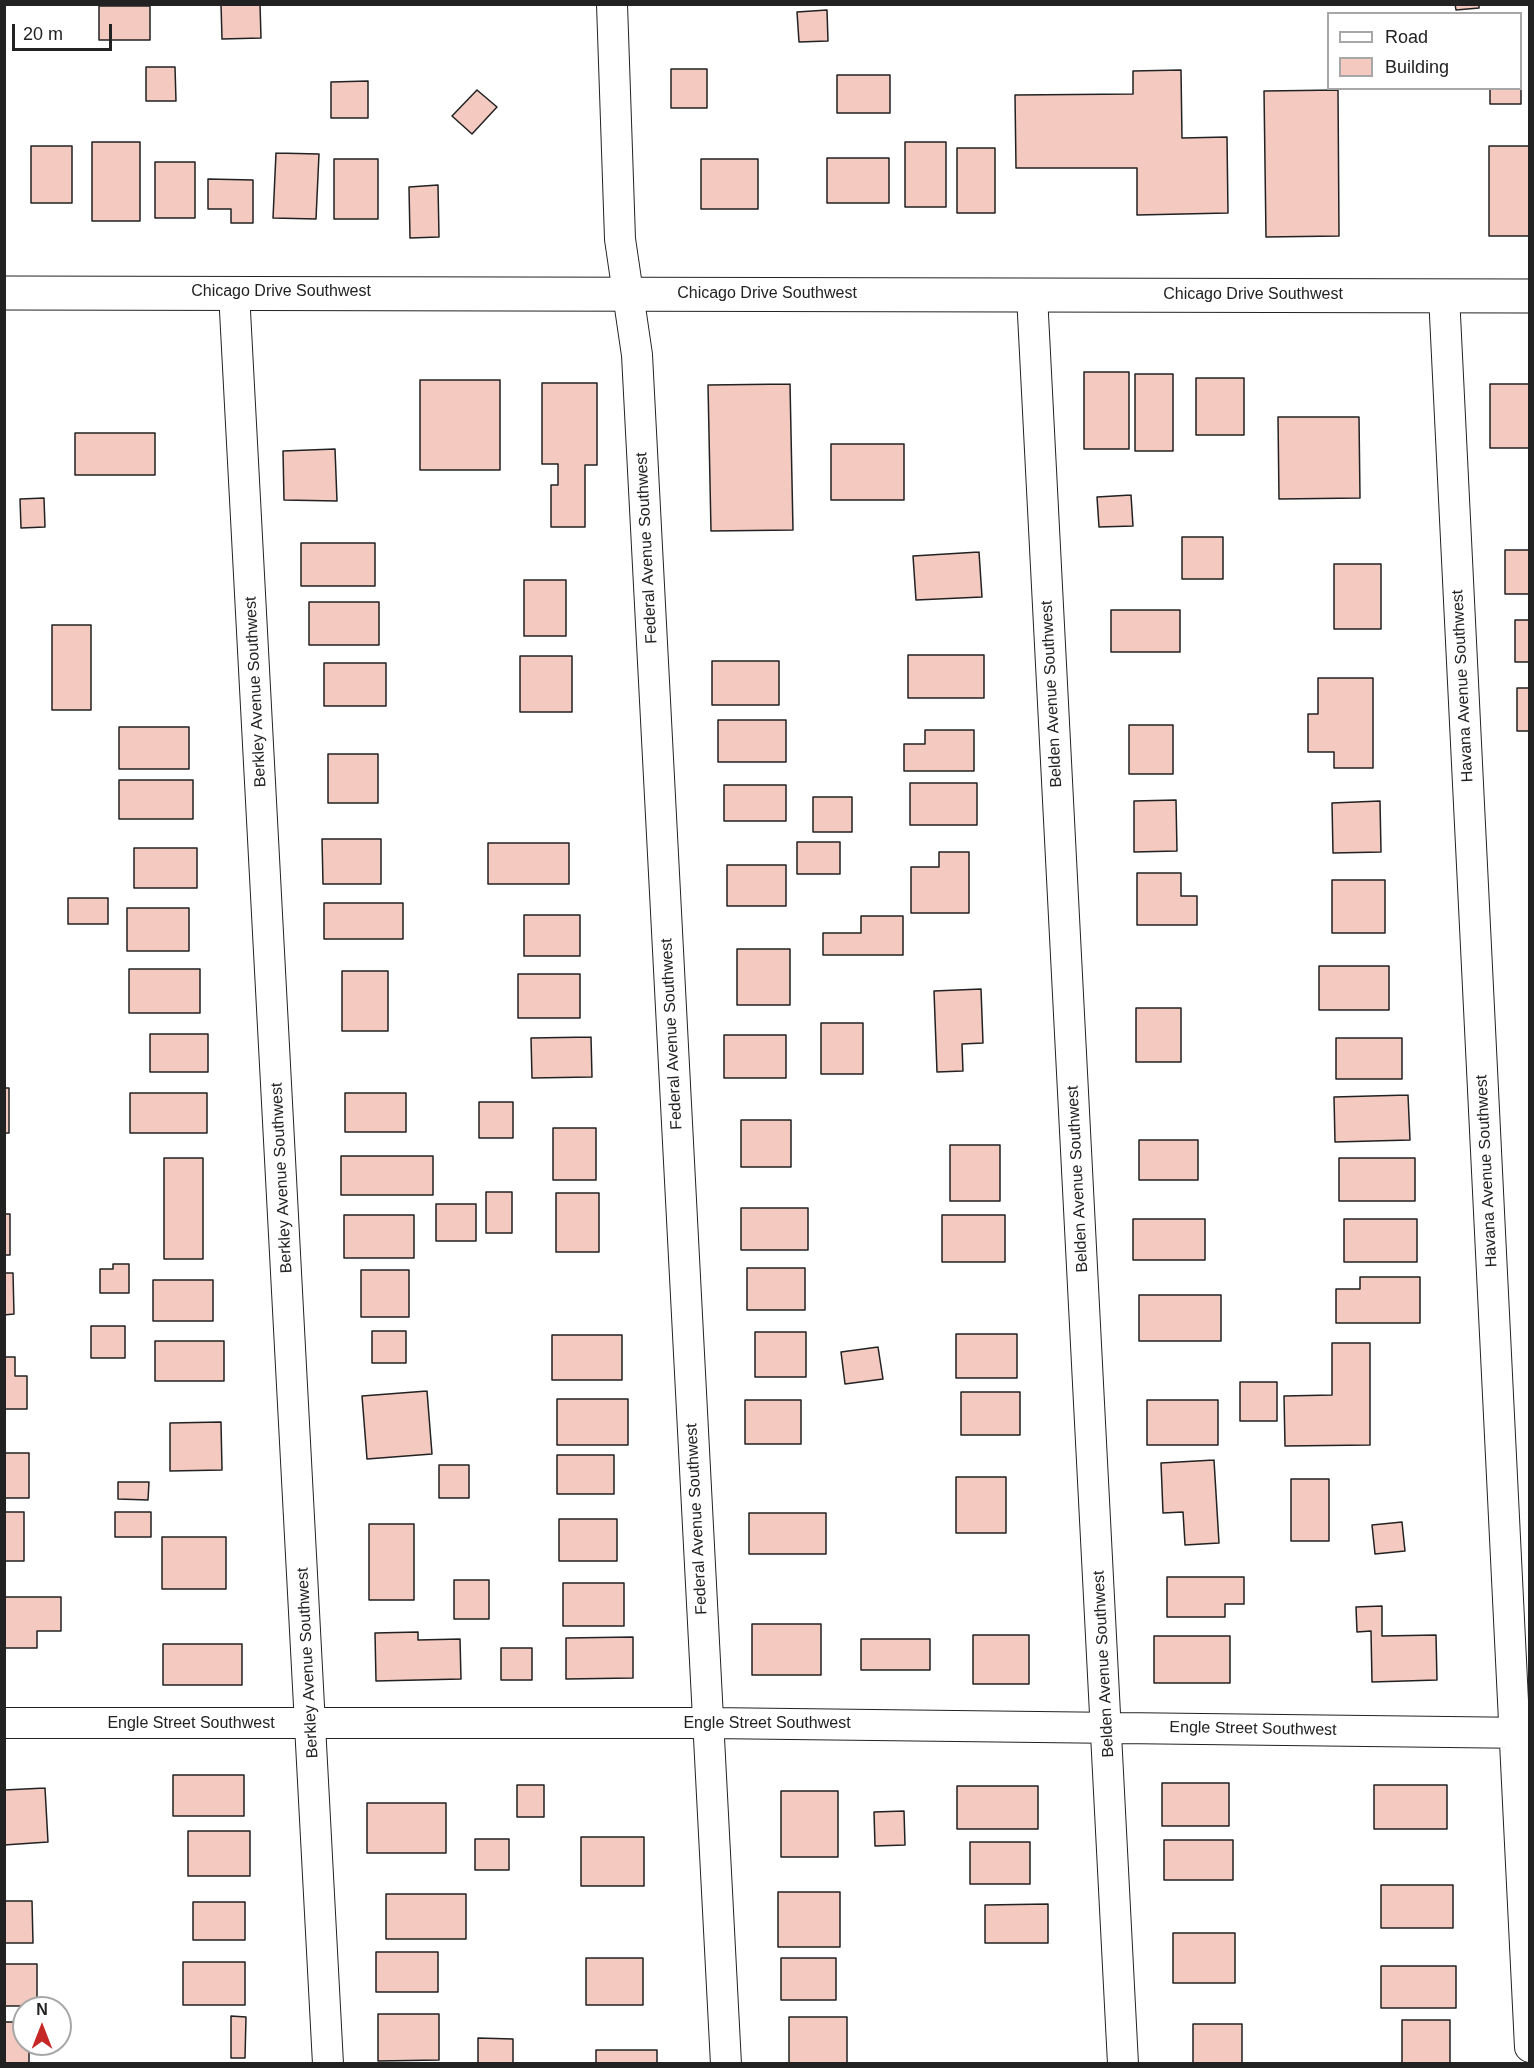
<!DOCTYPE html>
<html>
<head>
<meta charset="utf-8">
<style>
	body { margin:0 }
	#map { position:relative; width:1534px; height:2068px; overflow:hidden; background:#fff; font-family:Arial,sans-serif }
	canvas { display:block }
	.frame { position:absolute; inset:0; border:6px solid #222; pointer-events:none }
	.legend { position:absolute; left:1327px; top:12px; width:195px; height:78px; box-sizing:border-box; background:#fff; border:2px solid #a7a7a7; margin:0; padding:8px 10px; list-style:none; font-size:18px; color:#222 }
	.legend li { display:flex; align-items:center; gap:12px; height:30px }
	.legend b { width:30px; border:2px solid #a7a7a7 }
	.north { position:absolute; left:12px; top:1996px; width:60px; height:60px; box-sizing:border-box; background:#fff; border:2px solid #a7a7a7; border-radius:50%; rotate:0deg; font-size:16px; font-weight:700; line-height:24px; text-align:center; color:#222 }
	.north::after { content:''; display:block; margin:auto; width:21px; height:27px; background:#c62828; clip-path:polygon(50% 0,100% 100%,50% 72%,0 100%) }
	.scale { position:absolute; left:12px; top:24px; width:100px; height:27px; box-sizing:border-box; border:3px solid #222; border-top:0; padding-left:8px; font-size:18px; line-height:21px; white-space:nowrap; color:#222; -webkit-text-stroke:4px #fff; paint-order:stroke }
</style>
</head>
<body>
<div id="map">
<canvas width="1534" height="2068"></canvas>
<div class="frame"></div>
<ul class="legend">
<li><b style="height:8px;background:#fff"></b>Road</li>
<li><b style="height:16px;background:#f3c9c0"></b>Building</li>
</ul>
<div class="north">N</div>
<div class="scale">20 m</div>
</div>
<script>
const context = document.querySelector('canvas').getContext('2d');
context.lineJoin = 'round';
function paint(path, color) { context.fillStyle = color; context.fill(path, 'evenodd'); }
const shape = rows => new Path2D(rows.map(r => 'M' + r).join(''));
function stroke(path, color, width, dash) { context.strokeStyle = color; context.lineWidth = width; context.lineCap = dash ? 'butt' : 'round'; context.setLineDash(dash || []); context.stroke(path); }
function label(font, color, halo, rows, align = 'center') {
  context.font = font + ' Arial,sans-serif'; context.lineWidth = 4.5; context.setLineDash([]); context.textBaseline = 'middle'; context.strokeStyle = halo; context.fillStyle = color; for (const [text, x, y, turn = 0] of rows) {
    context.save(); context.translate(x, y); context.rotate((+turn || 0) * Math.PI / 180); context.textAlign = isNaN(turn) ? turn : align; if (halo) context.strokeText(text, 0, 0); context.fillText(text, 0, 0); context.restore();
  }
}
const building = shape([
	[221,4,260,4,261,38,222,39,221,4],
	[1455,4,1479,4,1479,8,1456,10,1455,4],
	[99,6,150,6,150,40,99,40,99,6],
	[827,10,828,41,799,42,797,12,827,10],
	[1521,52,1521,104,1490,104,1490,88,1520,88,1521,52],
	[146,67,175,67,176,101,146,101,146,67],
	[671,69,707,69,707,108,671,108,671,69],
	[1181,70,1182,138,1227,137,1228,213,1137,215,1137,168,1016,168,1015,95,1133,94,1133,71,1181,70],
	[837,75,890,75,890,113,837,113,837,75],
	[368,81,368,118,331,118,331,82,368,81],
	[477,90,497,107,472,134,452,116,477,90],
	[1338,90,1339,236,1266,237,1264,91,1338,90],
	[92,142,140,142,140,221,92,221,92,142],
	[905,142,946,142,946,207,905,207,905,142],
	[31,146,72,146,72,203,31,203,31,146],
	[1489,146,1530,146,1530,236,1489,236,1489,146],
	[957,148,995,148,995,213,957,213,957,148],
	[276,153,319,154,316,219,273,218,276,153],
	[827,158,889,158,889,203,827,203,827,158],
	[334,159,378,159,378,219,334,219,334,159],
	[701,159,758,159,758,209,701,209,701,159],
	[155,162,195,162,195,218,155,218,155,162],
	[208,179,253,180,253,223,231,223,231,209,208,209,208,179],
	[438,185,439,237,410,238,409,187,438,185],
	[1084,372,1129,372,1129,449,1084,449,1084,372],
	[1135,374,1173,374,1173,451,1135,451,1135,374],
	[1196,378,1244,378,1244,435,1196,435,1196,378],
	[420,380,500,380,500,470,420,470,420,380],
	[542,383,597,383,597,465,585,465,585,527,551,527,551,485,558,485,558,464,542,464,542,383],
	[790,384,793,530,711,531,708,385,790,384],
	[1490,384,1530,384,1530,448,1490,448,1490,384],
	[1278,417,1359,417,1360,498,1279,499,1278,417],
	[75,433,155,433,155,475,75,475,75,433],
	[831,444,904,444,904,500,831,500,831,444],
	[335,449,337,501,284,500,283,451,335,449],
	[1131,495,1133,526,1099,527,1097,497,1131,495],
	[44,498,45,527,21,528,20,499,44,498],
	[1182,537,1223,537,1223,579,1182,579,1182,537],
	[301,543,375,543,375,586,301,586,301,543],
	[1505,550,1530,550,1530,594,1505,594,1505,550],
	[979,552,982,597,916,600,913,556,979,552],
	[1334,564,1381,564,1381,629,1334,629,1334,564],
	[524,580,566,580,566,636,524,636,524,580],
	[309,602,379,602,379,645,309,645,309,602],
	[1111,610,1180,610,1180,652,1111,652,1111,610],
	[1515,620,1530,620,1530,662,1515,662,1515,620],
	[52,625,91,625,91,710,52,710,52,625],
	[908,655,984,655,984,698,908,698,908,655],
	[520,656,572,656,572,712,520,712,520,656],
	[712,661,779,661,779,705,712,705,712,661],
	[324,663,386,663,386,706,324,706,324,663],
	[1318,678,1373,678,1373,768,1334,768,1334,752,1308,752,1308,714,1318,714,1318,678],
	[1517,688,1530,688,1530,731,1517,731,1517,688],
	[718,720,786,720,786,762,718,762,718,720],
	[1129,725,1173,725,1173,774,1129,774,1129,725],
	[119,727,189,727,189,769,119,769,119,727],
	[925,730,974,730,974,771,904,771,904,744,925,744,925,730],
	[328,754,378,754,378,803,328,803,328,754],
	[119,780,193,780,193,819,119,819,119,780],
	[910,783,977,783,977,825,910,825,910,783],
	[724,785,786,785,786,821,724,821,724,785],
	[813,797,852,797,852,832,813,832,813,797],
	[1176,800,1177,851,1134,852,1134,801,1176,800],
	[1380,801,1381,852,1333,853,1332,803,1380,801],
	[322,839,381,839,381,884,323,884,322,839],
	[797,842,840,842,840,874,797,874,797,842],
	[488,843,569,843,569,884,488,884,488,843],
	[134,848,197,848,197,888,134,888,134,848],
	[939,852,969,852,969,913,911,913,911,867,939,867,939,852],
	[727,865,786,865,786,906,727,906,727,865],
	[1137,873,1181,873,1181,896,1197,896,1197,925,1137,925,1137,873],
	[1332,880,1385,880,1385,933,1332,933,1332,880],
	[68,898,108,898,108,924,68,924,68,898],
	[324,903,403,903,403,939,324,939,324,903],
	[127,908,189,908,189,951,127,951,127,908],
	[524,915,580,915,580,956,524,956,524,915],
	[861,916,903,916,903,955,823,955,823,933,861,933,861,916],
	[737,949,790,949,790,1005,737,1005,737,949],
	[1319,966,1389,966,1389,1010,1319,1010,1319,966],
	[129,969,200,969,200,1013,129,1013,129,969],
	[342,971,388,971,388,1031,342,1031,342,971],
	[518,974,580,974,580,1018,518,1018,518,974],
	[981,989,983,1043,962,1044,963,1071,937,1072,934,991,981,989],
	[1136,1008,1181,1008,1181,1062,1136,1062,1136,1008],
	[821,1023,863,1023,863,1074,821,1074,821,1023],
	[150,1034,208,1034,208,1072,150,1072,150,1034],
	[724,1035,786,1035,786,1078,724,1078,724,1035],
	[591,1037,592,1077,532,1078,531,1038,591,1037],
	[1336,1038,1402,1038,1402,1079,1336,1079,1336,1038],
	[4,1088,9,1088,9,1133,4,1133,4,1088],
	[130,1093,207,1093,207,1133,130,1133,130,1093],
	[345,1093,406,1093,406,1132,345,1132,345,1093],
	[1408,1095,1410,1140,1335,1142,1334,1097,1408,1095],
	[479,1102,513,1102,513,1138,479,1138,479,1102],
	[741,1120,791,1120,791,1167,741,1167,741,1120],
	[553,1128,596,1128,596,1180,553,1180,553,1128],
	[1139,1140,1198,1140,1198,1180,1139,1180,1139,1140],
	[950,1145,1000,1145,1000,1201,950,1201,950,1145],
	[341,1156,433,1156,433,1195,341,1195,341,1156],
	[164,1158,203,1158,203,1259,164,1259,164,1158],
	[1339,1158,1415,1158,1415,1201,1339,1201,1339,1158],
	[486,1192,512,1192,512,1233,486,1233,486,1192],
	[556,1193,599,1193,599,1252,556,1252,556,1193],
	[436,1204,476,1204,476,1241,436,1241,436,1204],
	[741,1208,808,1208,808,1250,741,1250,741,1208],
	[4,1214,10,1214,10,1255,4,1255,4,1214],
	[344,1215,414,1215,414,1258,344,1258,344,1215],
	[942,1215,1005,1215,1005,1262,942,1262,942,1215],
	[1133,1219,1205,1219,1205,1260,1133,1260,1133,1219],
	[1344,1219,1417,1219,1417,1262,1344,1262,1344,1219],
	[113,1264,129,1264,129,1293,100,1293,100,1269,113,1269,113,1264],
	[747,1268,805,1268,805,1310,747,1310,747,1268],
	[361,1270,409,1270,409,1317,361,1317,361,1270],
	[4,1273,13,1273,14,1314,4,1315,4,1273],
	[1360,1277,1420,1277,1420,1323,1336,1323,1336,1289,1360,1289,1360,1277],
	[153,1280,213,1280,213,1321,153,1321,153,1280],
	[1139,1295,1221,1295,1221,1341,1139,1341,1139,1295],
	[91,1326,125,1326,125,1358,91,1358,91,1326],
	[372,1331,406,1331,406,1363,372,1363,372,1331],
	[755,1332,806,1332,806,1377,755,1377,755,1332],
	[956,1334,1017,1334,1017,1378,956,1378,956,1334],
	[552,1335,622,1335,622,1380,552,1380,552,1335],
	[155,1341,224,1341,224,1381,155,1381,155,1341],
	[1332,1343,1370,1343,1370,1445,1285,1446,1284,1396,1332,1395,1332,1343],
	[878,1347,883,1379,845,1384,841,1352,878,1347],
	[4,1357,15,1357,15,1376,27,1376,27,1409,4,1409,4,1357],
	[1240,1382,1277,1382,1277,1421,1240,1421,1240,1382],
	[427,1391,432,1454,367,1459,362,1396,427,1391],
	[961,1392,1020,1392,1020,1435,961,1435,961,1392],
	[557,1399,628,1399,628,1445,557,1445,557,1399],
	[745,1400,801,1400,801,1444,745,1444,745,1400],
	[1147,1400,1218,1400,1218,1445,1147,1445,1147,1400],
	[221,1422,222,1470,170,1471,170,1423,221,1422],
	[4,1453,29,1453,29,1498,4,1498,4,1453],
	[557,1455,614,1455,614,1494,557,1494,557,1455],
	[1214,1460,1219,1543,1185,1545,1183,1512,1163,1513,1161,1463,1214,1460],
	[439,1465,469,1465,469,1498,439,1498,439,1465],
	[956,1477,1006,1477,1006,1533,956,1533,956,1477],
	[1291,1479,1329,1479,1329,1541,1291,1541,1291,1479],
	[118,1482,149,1482,148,1500,118,1499,118,1482],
	[4,1512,24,1512,24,1561,4,1561,4,1512],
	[115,1512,151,1512,151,1537,115,1537,115,1512],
	[749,1513,826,1513,826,1554,749,1554,749,1513],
	[559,1519,617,1519,617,1561,559,1561,559,1519],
	[1402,1522,1405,1551,1375,1554,1372,1525,1402,1522],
	[369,1524,414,1524,414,1600,369,1600,369,1524],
	[162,1537,226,1537,226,1589,162,1589,162,1537],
	[1167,1577,1244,1577,1244,1604,1225,1604,1225,1617,1167,1617,1167,1577],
	[454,1580,489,1580,489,1619,454,1619,454,1580],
	[563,1583,624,1583,624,1626,563,1626,563,1583],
	[4,1597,61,1597,61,1631,37,1631,37,1648,4,1648,4,1597],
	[1382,1606,1382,1636,1436,1635,1437,1680,1372,1682,1371,1631,1357,1632,1356,1607,1382,1606],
	[752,1624,821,1624,821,1675,752,1675,752,1624],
	[418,1632,418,1640,460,1639,461,1679,376,1681,375,1633,418,1632],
	[973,1635,1029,1635,1029,1684,973,1684,973,1635],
	[1154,1636,1230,1636,1230,1683,1154,1683,1154,1636],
	[633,1637,633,1678,566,1679,566,1638,633,1637],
	[861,1639,930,1639,930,1670,861,1670,861,1639],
	[163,1644,242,1644,242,1685,163,1685,163,1644],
	[501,1648,532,1648,532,1680,501,1680,501,1648],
	[173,1775,244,1775,244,1816,173,1816,173,1775],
	[1162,1783,1229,1783,1229,1826,1162,1826,1162,1783],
	[517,1785,544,1785,544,1817,517,1817,517,1785],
	[1374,1785,1447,1785,1447,1829,1374,1829,1374,1785],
	[957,1786,1038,1786,1038,1829,957,1829,957,1786],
	[45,1788,48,1842,4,1845,4,1790,45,1788],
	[781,1791,838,1791,838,1857,781,1857,781,1791],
	[367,1803,446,1803,446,1853,367,1853,367,1803],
	[904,1811,905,1845,875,1846,874,1812,904,1811],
	[188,1831,250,1831,250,1876,188,1876,188,1831],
	[581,1837,644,1837,644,1886,581,1886,581,1837],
	[475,1839,509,1839,509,1870,475,1870,475,1839],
	[1164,1840,1233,1840,1233,1880,1164,1880,1164,1840],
	[970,1842,1030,1842,1030,1884,970,1884,970,1842],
	[1381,1885,1453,1885,1453,1928,1381,1928,1381,1885],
	[778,1892,840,1892,840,1947,778,1947,778,1892],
	[386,1894,466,1894,466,1939,386,1939,386,1894],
	[4,1901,32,1901,33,1943,4,1943,4,1901],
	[193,1902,245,1902,245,1940,193,1940,193,1902],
	[1048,1904,1048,1943,985,1943,985,1905,1048,1904],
	[1173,1933,1235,1933,1235,1983,1173,1983,1173,1933],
	[376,1952,438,1952,438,1992,376,1992,376,1952],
	[586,1958,643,1958,643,2005,586,2005,586,1958],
	[781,1958,836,1958,836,2000,781,2000,781,1958],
	[183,1962,245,1962,245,2005,183,2005,183,1962],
	[4,1964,37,1964,37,2006,4,2006,4,1964],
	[1381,1966,1456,1966,1456,2008,1381,2008,1381,1966],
	[378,2014,439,2014,439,2060,378,2061,378,2014],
	[231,2016,246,2017,245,2058,231,2058,231,2016],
	[789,2017,847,2017,847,2064,789,2064,789,2017],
	[1402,2020,1450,2020,1450,2064,1402,2064,1402,2020],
	[4,2022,24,2022,24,2044,29,2044,29,2064,4,2064,4,2022],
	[1193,2024,1242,2024,1242,2064,1193,2064,1193,2024],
	[478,2038,513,2039,513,2064,478,2064,478,2038],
	[596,2050,657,2050,657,2064,596,2064,596,2050]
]);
const street = shape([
	[612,4,620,239,637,355,726,2064],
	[234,292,328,2064],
	[1032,295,1123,2064],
	[1444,295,1530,2047],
	[4,1723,709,1723,1530,1733]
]);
const secondary = shape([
	[4,293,1530,296]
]);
const streetNames = [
	["Chicago Drive Southwest",281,292],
	["Chicago Drive Southwest",767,294],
	["Chicago Drive Southwest",1253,295],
	["Federal Avenue Southwest",647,548,-93],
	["Havana Avenue Southwest",1463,686,-93],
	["Berkley Avenue Southwest",256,692,-93],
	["Belden Avenue Southwest",1052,694,-93],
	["Federal Avenue Southwest",672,1034,-93],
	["Havana Avenue Southwest",1487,1171,-93],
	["Berkley Avenue Southwest",282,1178,-93],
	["Belden Avenue Southwest",1078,1179,-93],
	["Federal Avenue Southwest",697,1519,-93],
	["Berkley Avenue Southwest",308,1663,-93],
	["Belden Avenue Southwest",1104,1664,-93],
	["Engle Street Southwest",191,1724],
	["Engle Street Southwest",767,1724],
	["Engle Street Southwest",1253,1729,1]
];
paint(building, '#f3c9c0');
stroke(building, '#222', 1.5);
stroke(street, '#222', 32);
stroke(secondary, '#222', 35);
stroke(street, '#fff', 30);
stroke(secondary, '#fff', 33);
label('16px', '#222', '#fff', streetNames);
</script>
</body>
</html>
